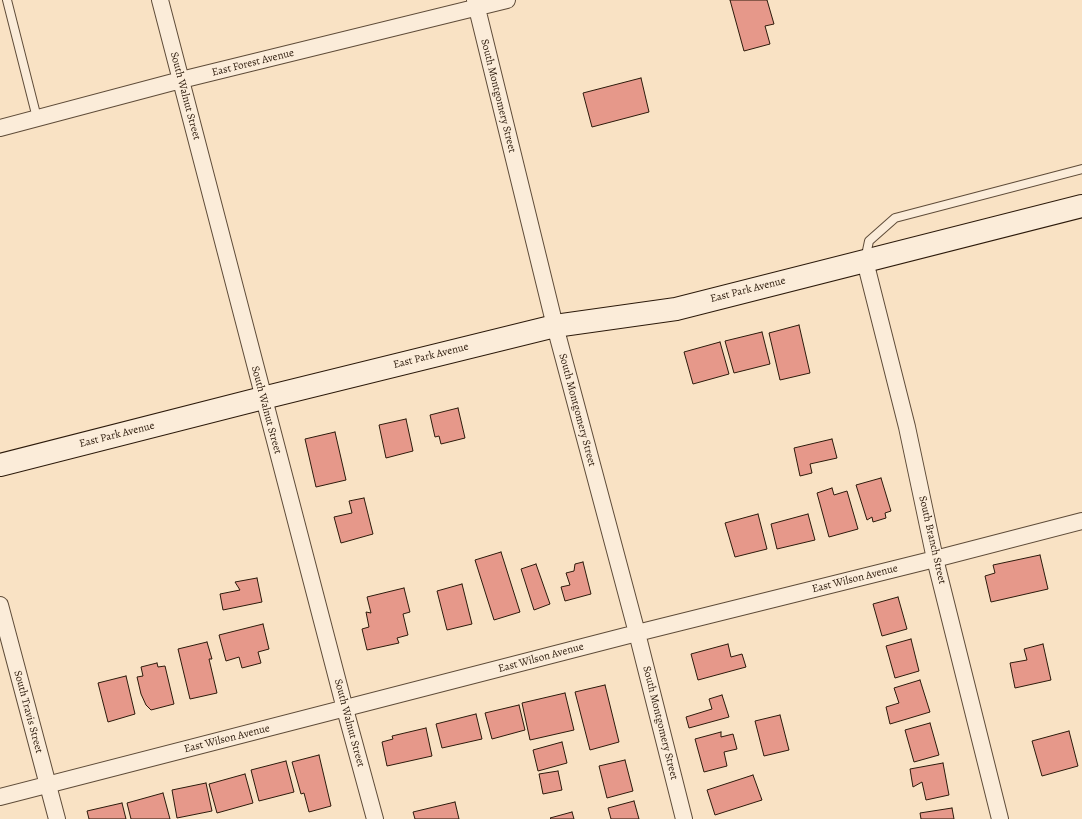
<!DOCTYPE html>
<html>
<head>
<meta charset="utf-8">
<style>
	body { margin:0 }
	canvas { display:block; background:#f9e2c4 }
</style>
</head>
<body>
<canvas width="1082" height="819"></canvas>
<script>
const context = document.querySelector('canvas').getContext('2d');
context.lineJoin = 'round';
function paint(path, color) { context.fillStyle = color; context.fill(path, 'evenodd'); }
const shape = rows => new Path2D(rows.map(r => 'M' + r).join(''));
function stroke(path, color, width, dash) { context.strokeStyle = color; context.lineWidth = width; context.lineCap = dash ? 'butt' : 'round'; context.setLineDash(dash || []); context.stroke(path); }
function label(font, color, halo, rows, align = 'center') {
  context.font = font + ' Alegreya,serif'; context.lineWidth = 3; context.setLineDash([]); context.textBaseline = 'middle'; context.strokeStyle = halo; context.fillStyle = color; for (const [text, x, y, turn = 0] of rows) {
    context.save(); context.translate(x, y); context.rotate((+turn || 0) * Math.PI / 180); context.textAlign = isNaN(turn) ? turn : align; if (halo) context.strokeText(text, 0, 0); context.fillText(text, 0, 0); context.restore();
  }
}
const building = shape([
	[730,0,767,0,774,24,765,26,770,44,744,51,730,0],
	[641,78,649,112,592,127,583,93,641,78],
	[799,325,810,373,780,380,769,333,799,325],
	[762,332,770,364,734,373,725,341,762,332],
	[720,342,729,374,693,384,684,352,720,342],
	[458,408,465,438,441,444,439,436,435,437,430,415,458,408],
	[406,419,413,451,386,458,379,425,406,419],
	[335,432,346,480,316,487,305,439,335,432],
	[832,439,837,458,810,464,812,473,800,476,794,448,832,439],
	[881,478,891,511,885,513,886,518,873,522,872,517,867,520,856,485,881,478],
	[832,488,834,495,847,491,858,529,829,537,817,493,832,488],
	[364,498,373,534,341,543,334,517,352,513,349,501,364,498],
	[758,514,767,549,735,557,725,523,758,514],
	[808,514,815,540,777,549,771,524,808,514],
	[501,552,520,612,494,620,475,560,501,552],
	[1040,555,1048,589,991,602,985,576,995,573,993,565,1040,555],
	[583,562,591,594,565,601,561,587,570,585,566,573,574,571,575,564,583,562],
	[536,564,550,604,534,610,521,569,536,564],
	[257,578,262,602,223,610,220,594,240,590,235,582,257,578],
	[462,584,472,624,447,630,437,591,462,584],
	[404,588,410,612,403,614,408,635,397,638,399,643,367,650,362,629,369,627,366,612,371,613,367,597,404,588],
	[898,597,907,629,882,636,873,604,898,597],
	[263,624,269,649,258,652,261,663,242,668,239,657,226,661,219,635,263,624],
	[911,639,919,671,895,678,886,646,911,639],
	[207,642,212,659,209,659,217,693,190,699,178,649,207,642],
	[728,644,731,657,742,654,746,667,698,680,691,654,728,644],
	[1043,644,1051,680,1015,688,1010,663,1027,660,1024,649,1043,644],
	[157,663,158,667,165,666,174,704,151,710,146,705,141,694,137,677,143,676,141,667,157,663],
	[126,676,135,714,108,722,98,683,126,676],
	[920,680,930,712,890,724,886,707,899,703,894,688,920,680],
	[605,685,619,742,590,750,575,692,605,685],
	[565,693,574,730,530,740,522,703,565,693],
	[722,695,729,717,689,728,686,717,712,709,709,699,722,695],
	[519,705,525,730,492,739,485,713,519,705],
	[476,714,482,739,442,748,436,724,476,714],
	[780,715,789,750,764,756,755,721,780,715],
	[930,723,939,755,914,762,905,730,930,723],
	[426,728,432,756,387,766,382,742,393,739,392,736,426,728],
	[1069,731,1078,766,1042,776,1032,741,1069,731],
	[721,732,721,737,733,734,737,749,724,752,727,766,704,772,695,739,721,732],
	[562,742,567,763,538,771,533,750,562,742],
	[319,755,331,806,309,812,304,793,301,794,292,762,319,755],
	[625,760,633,791,607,798,599,766,625,760],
	[286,761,294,792,259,801,251,770,286,761],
	[943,763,949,795,926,800,922,782,913,787,910,769,943,763],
	[558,771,562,790,543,794,539,774,558,771],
	[245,774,253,803,217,813,209,784,245,774],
	[753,775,762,800,715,815,707,790,753,775],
	[206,783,212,811,177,818,172,790,206,783],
	[163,793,170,819,131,819,127,803,163,793],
	[634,801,639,819,611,819,608,808,634,801],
	[455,802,459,819,415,819,413,812,455,802],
	[122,803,126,819,89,819,87,811,122,803],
	[952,808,954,819,921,819,920,813,952,808],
	[572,812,574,819,551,819,550,818,572,812]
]);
const lane = shape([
	[7,0,37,118],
	[865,260,869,241,895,218,1082,169]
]);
const street = shape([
	[160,0,345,709,375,819],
	[475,0,555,326,637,633,684,819],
	[0,128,181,80,507,0],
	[865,261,907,427,935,559,1000,819],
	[0,605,57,819],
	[0,797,637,633,935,559,1082,521]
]);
const secondary = shape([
	[0,465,263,398,555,326,676,309,1082,206]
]);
const streetNames = [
	["East Forest Avenue",253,63,-14],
	["South Walnut Street",185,96,75],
	["South Montgomery Street",498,96,76],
	["East Park Avenue",748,290,-14],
	["East Park Avenue",431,356,-14],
	["South Walnut Street",266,410,75],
	["South Montgomery Street",577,410,75],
	["East Park Avenue",117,435,-14],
	["South Branch Street",932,540,77],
	["East Wilson Avenue",855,579,-14],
	["East Wilson Avenue",541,658,-15],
	["South Travis Street",28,712,75],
	["South Walnut Street",349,723,75],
	["South Montgomery Street",660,723,76],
	["East Wilson Avenue",227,739,-14]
];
paint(building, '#e6988a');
stroke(building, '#2c1a0b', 1);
stroke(lane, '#5f4c39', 10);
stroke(street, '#5f4c39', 18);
stroke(secondary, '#2c1a0b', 24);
stroke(lane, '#fbecd9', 8);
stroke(street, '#fbecd9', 16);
stroke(secondary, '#fbecd9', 22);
label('11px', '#2c1a0b', '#fbecd9', streetNames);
</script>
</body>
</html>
